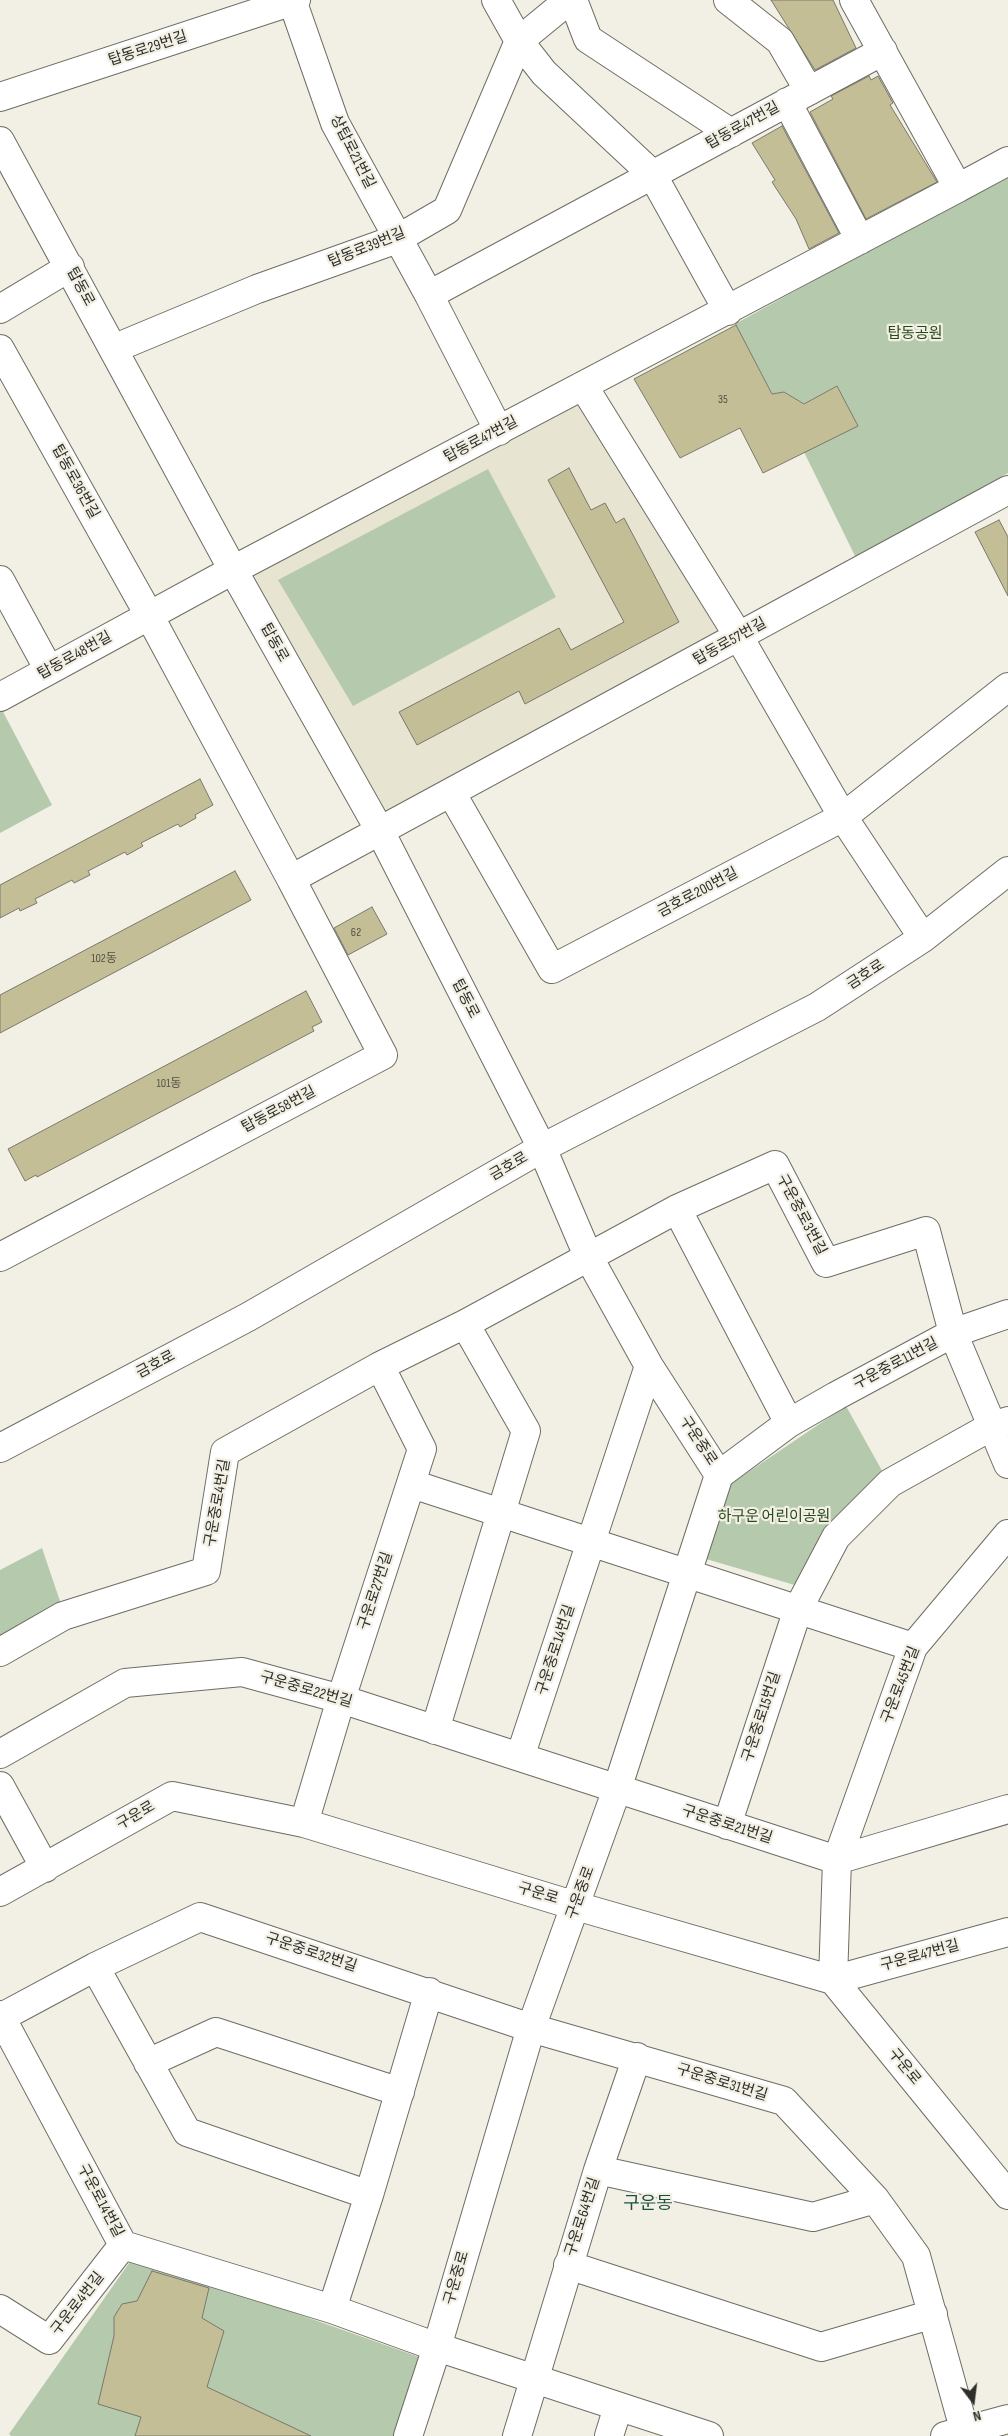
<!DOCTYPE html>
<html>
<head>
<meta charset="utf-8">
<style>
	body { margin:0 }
	#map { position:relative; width:1008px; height:2436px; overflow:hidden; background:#f2f0e5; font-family:"Sofia Sans Condensed",sans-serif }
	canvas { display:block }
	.north { position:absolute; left:948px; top:2376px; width:50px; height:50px; -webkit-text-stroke:4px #f2f0e5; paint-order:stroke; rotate:165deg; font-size:14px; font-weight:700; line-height:20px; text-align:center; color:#2f2e2a }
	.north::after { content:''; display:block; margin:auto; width:18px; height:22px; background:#2f2e2a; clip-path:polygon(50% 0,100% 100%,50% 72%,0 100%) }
</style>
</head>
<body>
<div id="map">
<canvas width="1008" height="2436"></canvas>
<div class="north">N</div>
</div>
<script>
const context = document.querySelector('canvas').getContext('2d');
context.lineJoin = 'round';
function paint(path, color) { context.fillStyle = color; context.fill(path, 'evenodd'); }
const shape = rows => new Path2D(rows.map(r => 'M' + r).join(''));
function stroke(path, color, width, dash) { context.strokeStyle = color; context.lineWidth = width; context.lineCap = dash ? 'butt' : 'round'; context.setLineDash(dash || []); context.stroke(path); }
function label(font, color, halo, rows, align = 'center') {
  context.font = font + ' "Sofia Sans Condensed","Noto Sans KR",sans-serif'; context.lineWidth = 4.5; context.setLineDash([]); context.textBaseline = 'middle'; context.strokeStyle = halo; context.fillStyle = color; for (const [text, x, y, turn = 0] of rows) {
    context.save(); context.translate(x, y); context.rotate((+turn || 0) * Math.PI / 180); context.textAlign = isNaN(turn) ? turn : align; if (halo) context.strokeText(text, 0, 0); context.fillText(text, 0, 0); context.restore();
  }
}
const built = shape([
	[583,398,719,633,383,815,249,576]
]);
const green = shape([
	[1008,174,1008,473,856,558,804,452,857,425,837,386,804,404,784,392,772,394,735,324],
	[488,469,556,597,353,706,278,580],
	[0,706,52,805,0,833],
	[846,1406,885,1476,825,1529,798,1586,706,1559,732,1483],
	[42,1548,62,1607,0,1640,0,1570],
	[134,2256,422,2358,396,2436,11,2436,9,2434]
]);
const building = shape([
	[771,0,833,0,856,48,815,70,771,0],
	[869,76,871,80,878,76,893,103,890,105,937,182,866,219,810,112,833,99,831,96,869,76],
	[782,126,839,233,809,249,796,219,772,182,775,180,752,143,782,126],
	[736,325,772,394,784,392,804,404,837,386,858,426,763,473,740,428,680,458,634,379,736,325],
	[569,468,591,510,605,503,616,523,624,518,679,622,525,704,519,691,417,745,399,712,559,628,571,650,624,622,548,480,569,468],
	[999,520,1008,537,1008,596,975,532,999,520],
	[200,779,213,805,195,815,196,818,180,827,178,824,141,843,143,846,127,855,125,852,88,871,90,875,74,883,72,880,35,899,37,903,20,911,19,908,0,918,0,885,200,779],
	[235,871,251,900,0,1033,0,995,235,871],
	[372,907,387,934,348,955,334,928,372,907],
	[306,991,322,1022,312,1027,314,1031,60,1165,37,1177,36,1175,25,1181,8,1149,306,991],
	[152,2271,209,2288,202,2318,224,2331,207,2387,311,2436,135,2436,141,2417,98,2404,114,2336,114,2317,122,2304,137,2301,152,2271]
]);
const minor = shape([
	[292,0,335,123,429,295,499,431],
	[496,0,519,41,544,73,652,174,728,311],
	[573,0,588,39,731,133],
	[728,0,780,41,809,91],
	[0,97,296,0],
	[787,102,860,240],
	[0,141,233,570,380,831,542,1148,588,1256,649,1366,719,1475,617,1789,531,2028,437,2347,408,2436],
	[958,188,1008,161],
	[429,295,883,51],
	[0,309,70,267],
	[0,349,149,615,291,879],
	[113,349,257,289,397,239,447,210,519,41,569,0],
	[584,387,739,637,843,817,923,938],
	[0,580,49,670],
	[0,697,233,570,958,188,854,0],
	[452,794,552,969,843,817,1008,687],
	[677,1209,789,1423],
	[0,1257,383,1055,291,879,1008,490],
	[0,1448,248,1317,542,1148,817,1007,923,938,1008,871],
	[719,1475,789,1423,836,1396,953,1333,1008,1314],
	[412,1484,913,1647],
	[0,1652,63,1616,206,1571,225,1452,380,1366,465,1324,677,1209,775,1165,826,1263,926,1231,953,1333,1008,1464],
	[435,1730,526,1431,465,1324],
	[0,1754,125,1683,242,1672,341,1699,837,1860,1008,1809],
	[520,1757,649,1366],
	[0,1786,45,1868],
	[304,1823,341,1699,422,1449,380,1366],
	[727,1825,798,1609,836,1537,890,1483,992,1426,1008,1421],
	[0,1892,172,1796,304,1823,576,1906,833,1980,1008,2195],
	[95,1967,187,2132,369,2195],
	[833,1980,837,1860,913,1647,1008,1534],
	[833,1980,1008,1932],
	[0,2015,123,2245,332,2309,437,2347,709,2436],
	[0,2018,95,1967,200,1917,531,2028,784,2101,875,2199,916,2256,966,2436],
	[148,2063,216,2032,400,2092],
	[598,2170,813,2217,875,2199],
	[568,2265,821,2347,933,2314],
	[0,2309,49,2340,123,2245],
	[332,2309,369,2195,429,1992],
	[517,2436,598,2170,637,2057],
	[609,2436,618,2407],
	[945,2436,1008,2419]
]);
const numberNames = [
	["35",723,400],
	["62",356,933],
	["102동",104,959],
	["101동",169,1084]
];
const streetNames = [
	["탑동로29번길",148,49,-18],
	["탑동로47번길",743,126,-29],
	["상탑로21번길",352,152,63],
	["탑동로39번길",367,248,-22],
	["탑동로",80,287,62],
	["탑동로47번길",481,440,-28],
	["탑동로36번길",75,482,61],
	["탑동로57번길",730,642,-29],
	["탑동로",274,643,61],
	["탑동로48번길",75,656,-29],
	["금호로200번길",698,893,-28],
	["금호로",866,975,-33],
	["탑동로",465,999,63],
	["탑동로58번길",279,1110,-28],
	["금호로",509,1167,-30],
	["구운중로3번길",801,1215,62],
	["구운중로11번길",896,1364,-28],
	["금호로",156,1365,-28],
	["구운중로",698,1441,57],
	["구운중로4번길",218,1503,-80],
	["구운로27번길",376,1591,-72],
	["구운중로14번길",556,1650,-72],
	["구운로45번길",901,1685,-69],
	["구운중로22번길",306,1690,16],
	["구운중로15번길",762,1717,-72],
	["구운로",136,1816,-30],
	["구운중로21번길",727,1825,18],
	["구운중로",581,1893,-70],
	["구운로",538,1894,17],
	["구운중로32번길",311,1953,18],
	["구운로47번길",920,1956,-15],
	["구운로",904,2067,51],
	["구운중로31번길",722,2083,17],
	["구운로14번길",100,2201,62],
	["구운로64번길",583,2217,-72],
	["구운중로",457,2278,-74],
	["구운로4번길",78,2304,-52]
];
const parkNames = [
	["탑동공원",915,334],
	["하구운 어린이공원",774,1517]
];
const quarterNames = [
	["구운동",648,2204]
];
paint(built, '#e7e4d1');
paint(green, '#b5caad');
paint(building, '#c4be97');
stroke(building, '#79786e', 1);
stroke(minor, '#6e6d63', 30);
stroke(minor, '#fff', 28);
label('12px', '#545245', null, numberNames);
label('15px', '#2f2e2a', '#f2f0e5', streetNames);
label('15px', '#29491b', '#f2f0e5', parkNames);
label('18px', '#1d4f41', '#f2f0e5', quarterNames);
</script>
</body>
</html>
